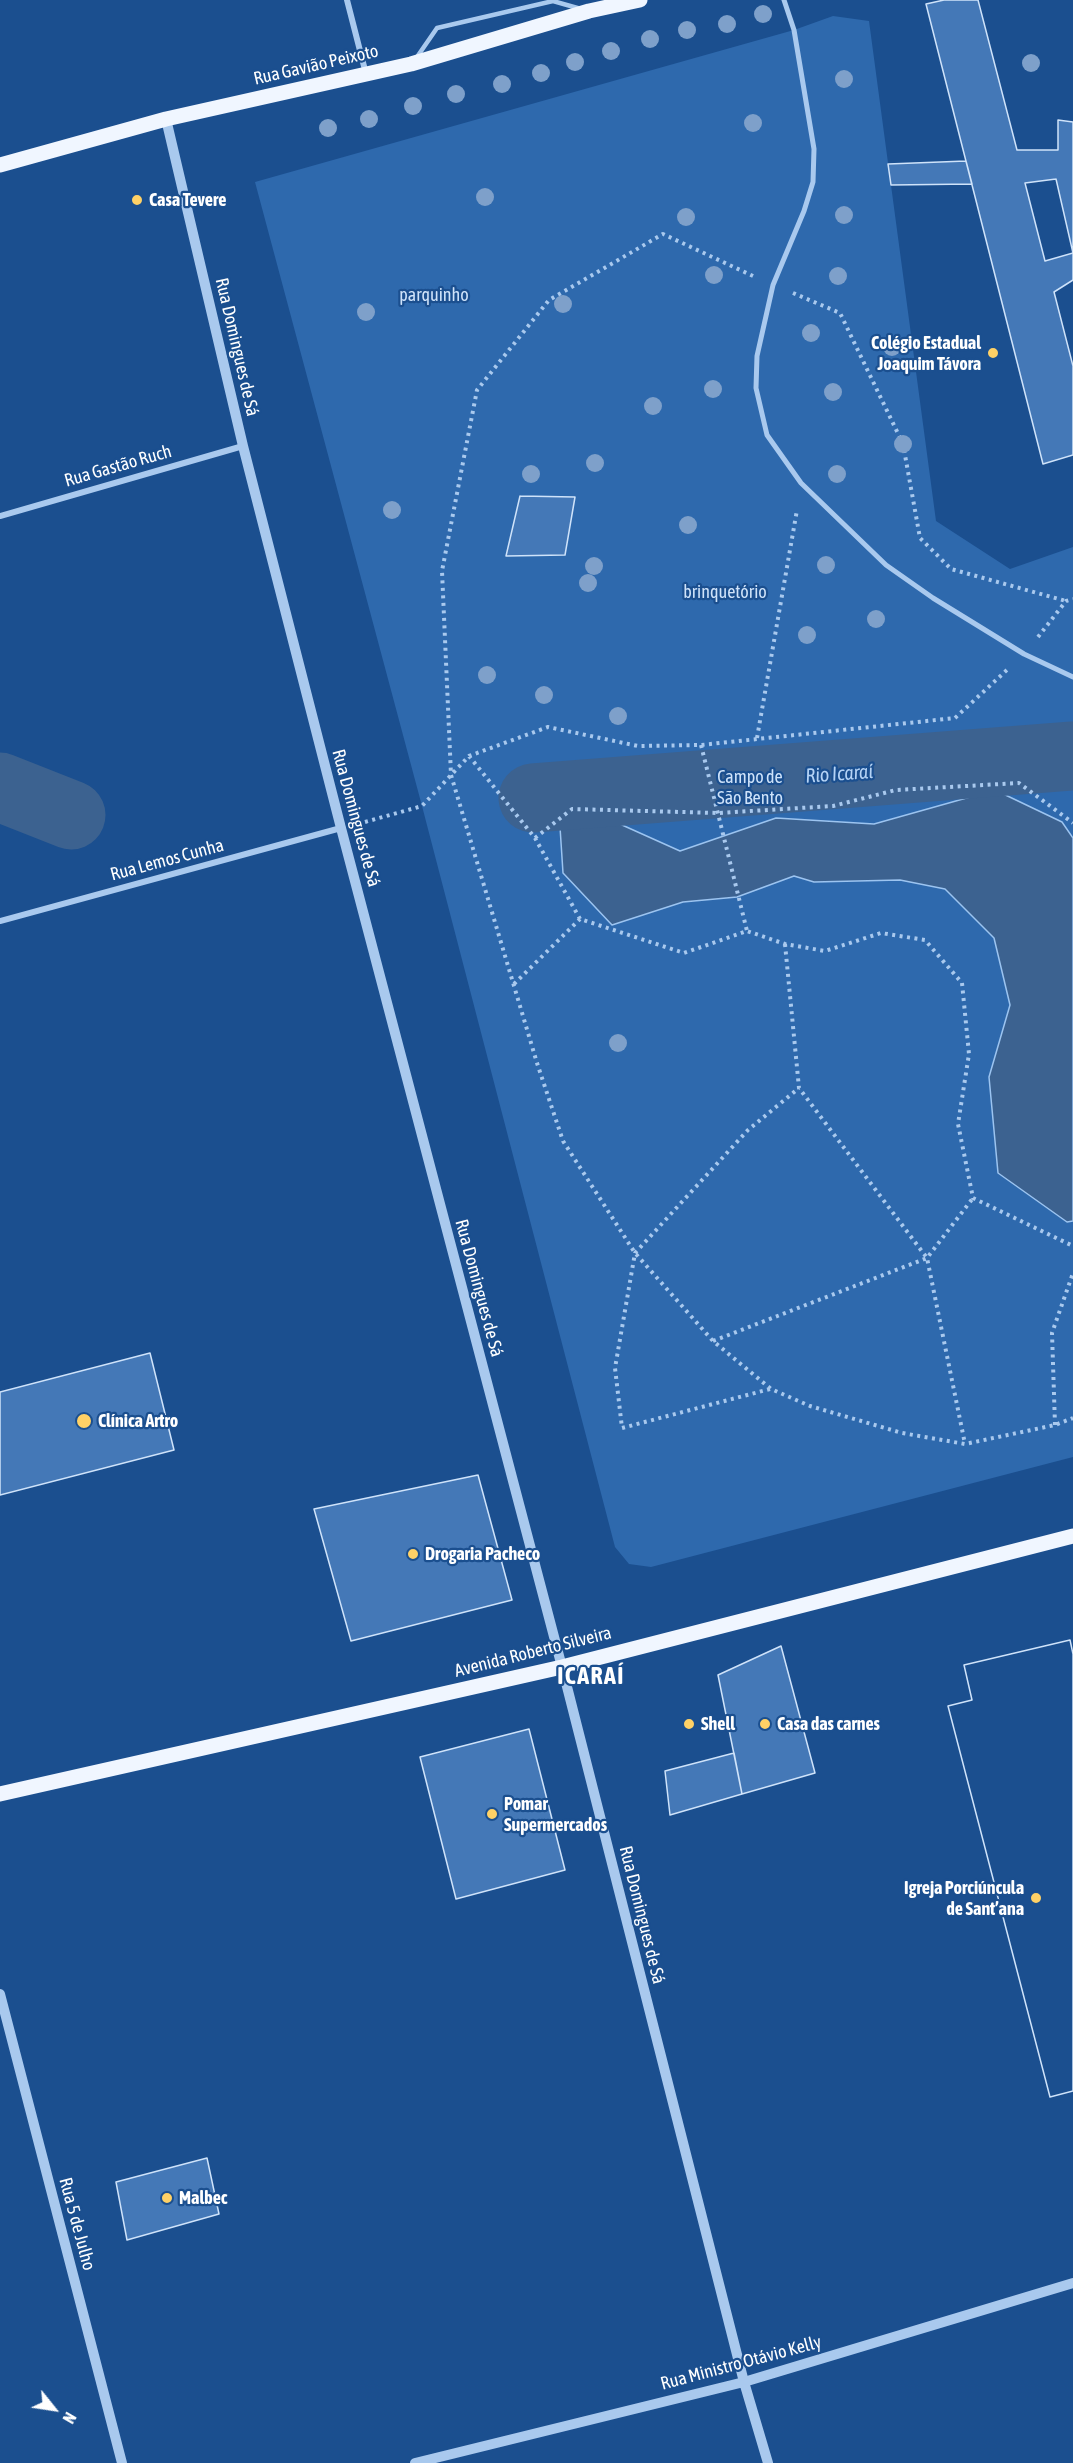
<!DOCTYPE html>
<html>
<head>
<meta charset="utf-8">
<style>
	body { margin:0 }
	#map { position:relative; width:1073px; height:2463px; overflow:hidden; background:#1b4f8f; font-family:"Asap Condensed",sans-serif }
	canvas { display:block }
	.north { position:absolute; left:24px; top:2379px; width:60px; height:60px; -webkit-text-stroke:4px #1b4f8f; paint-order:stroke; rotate:120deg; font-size:16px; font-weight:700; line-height:24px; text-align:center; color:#fff }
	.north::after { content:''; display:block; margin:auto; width:21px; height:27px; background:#fff; clip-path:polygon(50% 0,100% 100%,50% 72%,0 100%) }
</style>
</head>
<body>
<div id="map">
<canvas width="1073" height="2463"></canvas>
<div class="north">N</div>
</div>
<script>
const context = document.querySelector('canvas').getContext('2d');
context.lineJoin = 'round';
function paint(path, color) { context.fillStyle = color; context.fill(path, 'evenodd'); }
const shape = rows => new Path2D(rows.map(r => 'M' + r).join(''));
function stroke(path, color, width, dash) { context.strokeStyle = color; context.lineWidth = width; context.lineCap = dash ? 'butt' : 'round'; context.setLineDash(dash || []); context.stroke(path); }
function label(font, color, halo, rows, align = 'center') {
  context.font = font + ' "Asap Condensed",sans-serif'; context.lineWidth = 4.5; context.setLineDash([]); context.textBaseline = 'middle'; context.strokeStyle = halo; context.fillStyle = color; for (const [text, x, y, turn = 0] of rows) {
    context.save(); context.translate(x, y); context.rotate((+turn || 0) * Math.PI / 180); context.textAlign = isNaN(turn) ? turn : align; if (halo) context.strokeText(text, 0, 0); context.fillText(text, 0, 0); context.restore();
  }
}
const green = shape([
	[833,16,869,21,936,521,1010,569,1073,547,1073,1457,651,1567,629,1564,615,1547,422,806,255,182,794,30]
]);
const water = shape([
	[995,790,1062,822,1073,838,1073,1221,1067,1222,998,1173,989,1077,1010,1005,994,938,945,889,900,880,814,882,794,876,737,897,683,902,612,925,563,873,560,827,602,816,680,851,776,818,874,824,995,790]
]);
const river = shape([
	[0,787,71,815],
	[533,798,1073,756]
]);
const building = shape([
	[944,0,978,0,1017,150,1058,150,1058,120,1073,122,1073,280,1054,292,1073,366,1073,455,1043,464,926,4,944,0],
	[1056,179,1073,253,1045,261,1025,183,1056,179],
	[966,161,972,184,891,185,888,164,966,161],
	[520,496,575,497,565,555,506,556,520,496],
	[150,1353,174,1450,0,1495,0,1392,150,1353],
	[478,1475,512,1600,351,1641,314,1509,478,1475],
	[1070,1640,1073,1654,1073,2091,1050,2097,948,1706,972,1700,964,1665,1070,1640],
	[1070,1640,1073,1654,1073,2091,1050,2097,948,1706,972,1700,964,1665,1070,1640],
	[781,1646,815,1773,742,1794,718,1675,781,1646],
	[529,1729,565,1870,456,1899,420,1757,529,1729],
	[734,1753,742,1794,670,1815,665,1771,734,1753],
	[207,2158,219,2214,127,2240,116,2182,207,2158]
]);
const path = shape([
	[753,276,663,234,549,300,477,390,442,571,451,775,537,1063,563,1141,635,1253,713,1341,771,1389,810,1406,902,1433,965,1444,1055,1425,1073,1418],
	[793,293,840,313,903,444,920,538,951,569,1066,601],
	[1038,637,1066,601,1073,599],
	[757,738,797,510],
	[701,745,747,931],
	[469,756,535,838,580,919,684,953,747,931,785,944,825,951,881,933,925,940,962,983,969,1054,958,1124,973,1198,1073,1246],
	[365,822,422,806,469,756,548,727,638,746,701,745,955,718,1008,669],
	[535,838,572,809,718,813,833,806,896,790,1019,783,1073,823],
	[785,944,799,1088,927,1258,965,1444],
	[514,984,580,919],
	[713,1341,927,1258,973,1198],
	[770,1389,622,1428,615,1368,635,1253,748,1130,799,1088],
	[1055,1425,1052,1333,1073,1273]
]);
const service = shape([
	[417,57,437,28,553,1,581,9]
]);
const pedestrian = shape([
	[784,0,794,30,814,149,813,182,804,211,773,285,757,356,756,388,767,435,801,483,886,565,933,598,1024,654,1073,677]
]);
const minor = shape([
	[347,0,366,74],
	[0,516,243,446],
	[0,921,341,828]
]);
const tertiary = shape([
	[166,119,243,446,341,828,562,1667,744,2382,768,2463],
	[0,1994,122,2463],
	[415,2463,744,2382,1073,2283]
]);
const primary = shape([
	[0,165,166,119,411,64,589,11,640,0],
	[0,1794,562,1667,1073,1536]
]);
const trees = [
	[763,14],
	[727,24],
	[687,30],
	[650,39],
	[611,51],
	[575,62],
	[1031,63],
	[541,73],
	[844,79],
	[502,84],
	[456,94],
	[413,106],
	[369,119],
	[753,123],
	[328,128],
	[485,197],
	[844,215],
	[686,217],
	[714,275],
	[838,276],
	[563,304],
	[366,312],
	[811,333],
	[892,347],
	[713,389],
	[833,392],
	[653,406],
	[903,444],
	[595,463],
	[531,474],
	[837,474],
	[392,510],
	[688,525],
	[826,565],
	[594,566],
	[588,583],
	[876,619],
	[807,635],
	[487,675],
	[544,695],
	[618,716],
	[618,1043]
];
const markers = [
	[137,200,6,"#ffd166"],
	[993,353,6,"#ffd166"],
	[84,1421,8,"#ffd166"],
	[413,1554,6,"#ffd166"],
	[689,1724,6,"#ffd166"],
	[765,1724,6,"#ffd166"],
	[492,1814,6,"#ffd166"],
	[1036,1898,6,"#ffd166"],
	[167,2198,6,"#ffd166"]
];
const streetNames = [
	["Rua Gavião Peixoto",316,65,-13],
	["Rua Domingues de Sá",237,347,77],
	["Rua Gastão Ruch",118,466,-16],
	["Rua Domingues de Sá",356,818,75],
	["Rua Lemos Cunha",167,860,-15],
	["Rua Domingues de Sá",479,1288,75],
	["Avenida Roberto Silveira",533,1652,-14],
	["Rua Domingues de Sá",642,1915,76],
	["Rua 5 de Julho",77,2224,75],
	["Rua Ministro Otávio Kelly",741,2363,-15]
];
const poiNames = [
	["Casa Tevere",149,200],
	["Colégio Estadual",981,343,"right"],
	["Joaquim Távora",981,364,"right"],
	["Clínica Artro",98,1421],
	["Drogaria Pacheco",425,1554],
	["Shell",701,1724],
	["Casa das carnes",777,1724],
	["Pomar",504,1804],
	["Supermercados",504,1825],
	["Igreja Porciúncula",1024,1888,"right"],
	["de Sant’ana",1024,1909,"right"],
	["Malbec",179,2198]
];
const parkNames = [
	["parquinho",434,295],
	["brinquetório",725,592],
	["Campo de",750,777],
	["São Bento",750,798]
];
const waterNames = [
	["Rio Icaraí",839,774,-4]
];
const districtNames = [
	["ICARAÍ",591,1676]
];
paint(green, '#2e69ad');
paint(water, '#3c6290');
stroke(water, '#9cc4f0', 1.5);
stroke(river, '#3c6290', 69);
paint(building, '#4478b7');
stroke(building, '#cfe3fa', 1.5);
stroke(path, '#a9c9ee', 4, [3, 4.5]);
stroke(service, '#a9c9ee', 4.5);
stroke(pedestrian, '#a9c9ee', 5);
stroke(minor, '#a9c9ee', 6);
stroke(tertiary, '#a9c9ee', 10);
stroke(primary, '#f0f6ff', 15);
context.fillStyle = '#7ea0ca';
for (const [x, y] of trees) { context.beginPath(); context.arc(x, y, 9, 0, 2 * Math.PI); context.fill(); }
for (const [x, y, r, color] of markers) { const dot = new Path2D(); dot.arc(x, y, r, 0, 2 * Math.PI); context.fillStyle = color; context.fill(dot); stroke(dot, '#1b4f8f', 2); }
label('18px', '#fff', '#1b4f8f', streetNames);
label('bold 18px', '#fff', '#1b4f8f', poiNames, 'left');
label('18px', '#cfe3fa', '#1b4f8f', parkNames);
label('italic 20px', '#b5d3f5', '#1b4f8f', waterNames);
context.letterSpacing = '1.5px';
label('bold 24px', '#fff', '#1b4f8f', districtNames);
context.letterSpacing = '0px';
</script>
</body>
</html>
